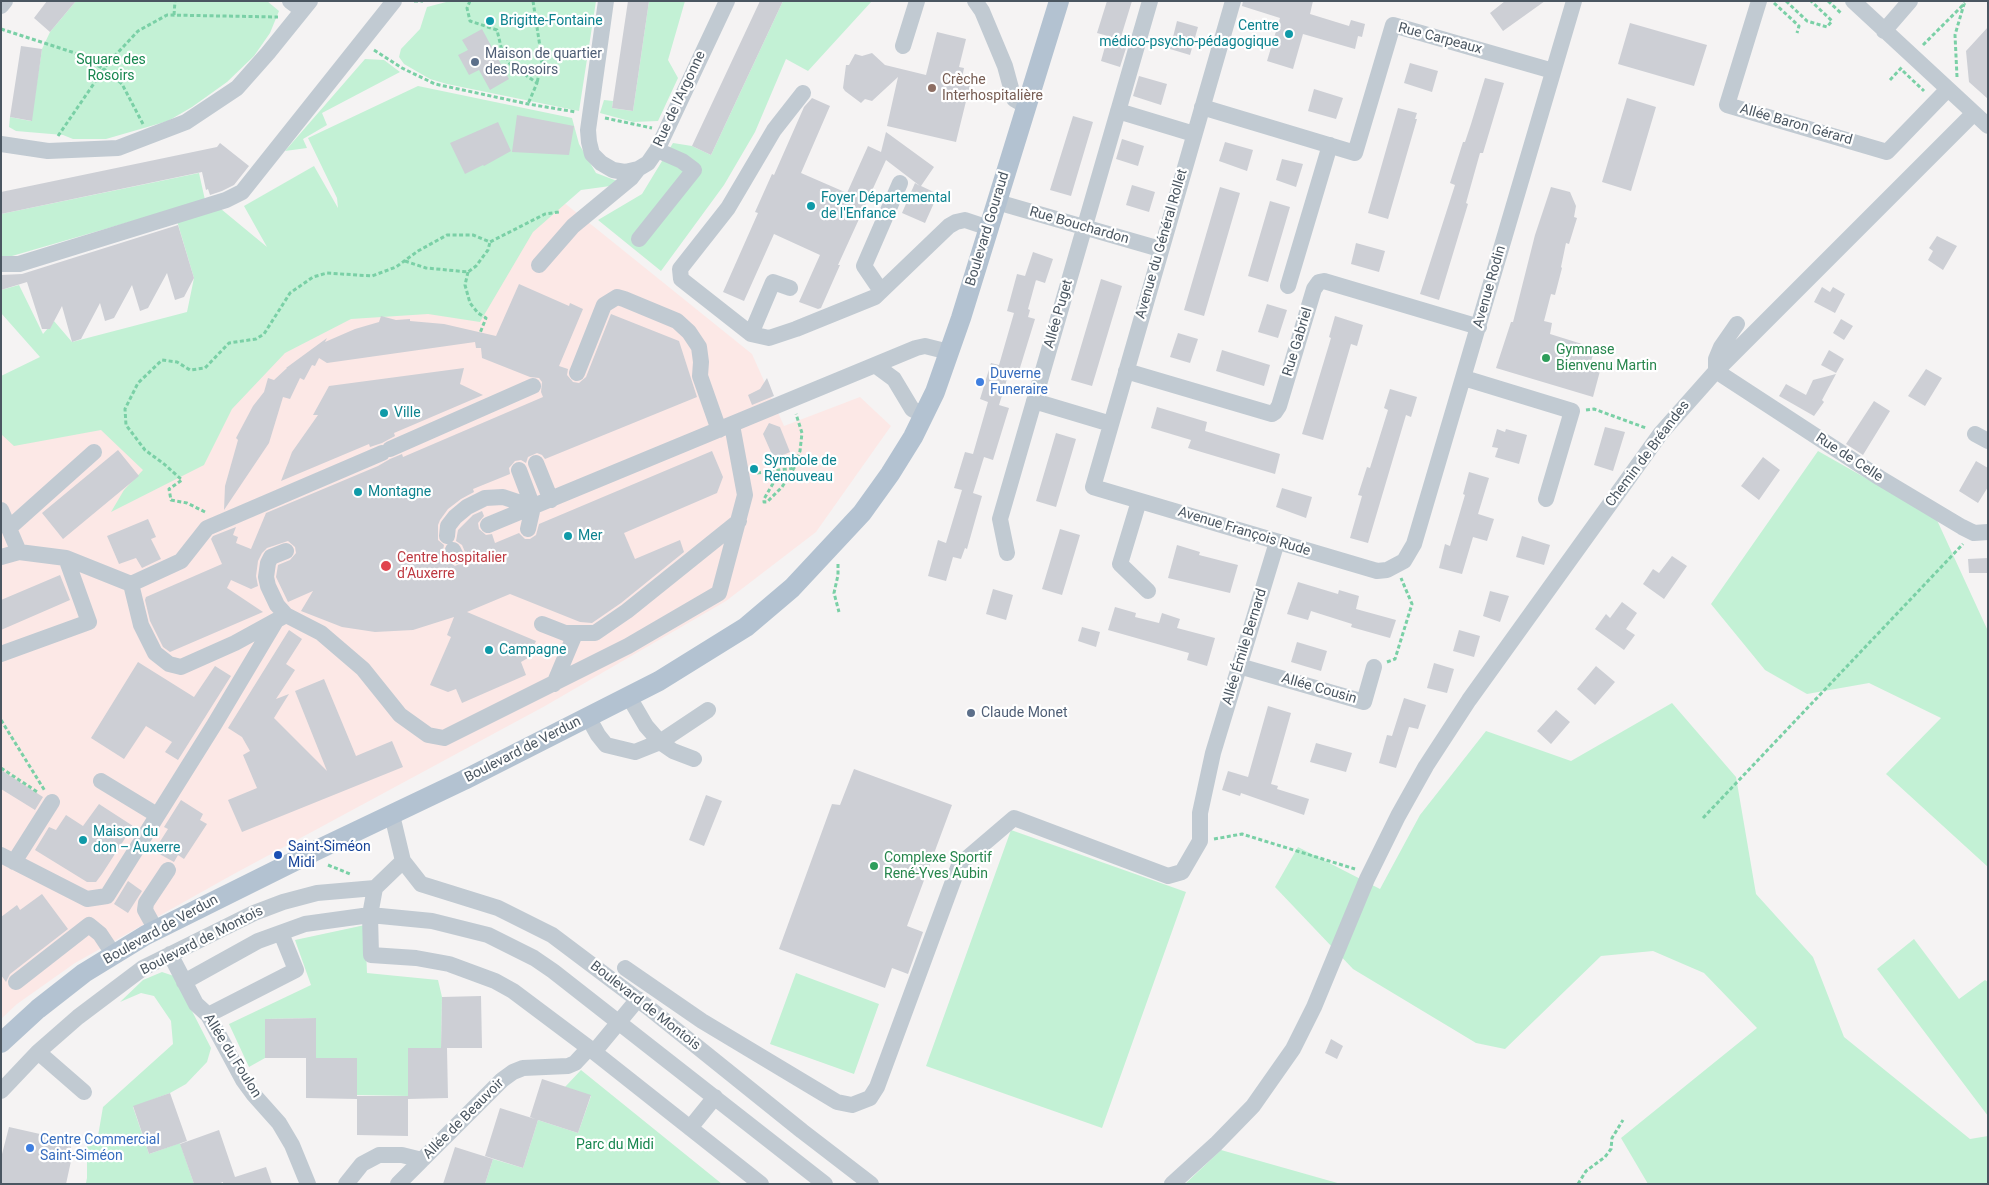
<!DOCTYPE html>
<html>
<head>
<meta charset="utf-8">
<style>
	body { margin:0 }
	#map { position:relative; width:1989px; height:1185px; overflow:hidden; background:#f5f3f3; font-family:Roboto,sans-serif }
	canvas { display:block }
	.frame { position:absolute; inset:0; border:2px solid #4a5661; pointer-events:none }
</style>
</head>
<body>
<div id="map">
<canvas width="1989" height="1185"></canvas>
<div class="frame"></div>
</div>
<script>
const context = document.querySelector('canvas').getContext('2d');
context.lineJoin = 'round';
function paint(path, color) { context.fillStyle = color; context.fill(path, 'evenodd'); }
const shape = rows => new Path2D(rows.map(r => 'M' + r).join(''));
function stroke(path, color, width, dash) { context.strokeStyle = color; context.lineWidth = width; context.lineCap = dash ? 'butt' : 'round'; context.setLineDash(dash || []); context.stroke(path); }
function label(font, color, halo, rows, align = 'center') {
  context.font = font + ' Roboto,sans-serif'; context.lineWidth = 4.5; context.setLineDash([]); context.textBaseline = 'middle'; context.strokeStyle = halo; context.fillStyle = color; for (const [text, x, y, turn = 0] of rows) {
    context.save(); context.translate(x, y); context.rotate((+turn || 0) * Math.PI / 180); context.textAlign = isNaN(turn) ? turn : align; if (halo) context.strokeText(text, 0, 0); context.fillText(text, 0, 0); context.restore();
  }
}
const medical = shape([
	[526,172,752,354,784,426,860,397,891,426,816,532,726,601,545,706,232,875,75,963,17,1004,1,1019,1,391]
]);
const green = shape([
	[76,1,267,1,279,11,270,33,254,56,227,82,192,107,168,121,106,139,73,139,63,135,16,131,9,127,10,117,31,121,42,49,50,32],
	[450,1,596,1,579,111,447,84,430,79,404,64,399,57,401,49,420,29,427,7],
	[649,1,685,1,668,60,678,78,658,121,633,122,600,113,604,100,613,101,612,108,633,111],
	[783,1,872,1,808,71,786,59,755,132,724,185,661,271,598,220,642,194,673,143,692,146,711,155],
	[365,59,384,60,400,72,322,113,327,125,303,139,307,148,285,151],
	[418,86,572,118,579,144,596,173,625,184,581,190,533,232,480,322,428,314,351,319,285,353,232,409,204,465,111,512,124,490,143,470,101,430,14,446,1,434,1,376,40,357,1,313,1,290,19,285,43,334,54,321,72,342,187,312,194,278,177,221,221,209,267,247,244,206,314,166,338,208,337,198,308,138],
	[199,173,205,200,12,256,1,256,1,214],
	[1818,451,1936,518,1988,631,1988,867,1886,774,1941,718,1869,683,1807,694,1765,670,1711,604],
	[1672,703,1736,777,1756,894,1813,957,1844,1037,1970,1139,1988,1136,1988,1184,1648,1184,1621,1138,1757,1028,1704,973,1653,951,1601,956,1505,1049,1476,1043,1353,969,1275,887,1298,847,1380,889,1420,815,1486,731,1571,761],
	[1011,830,1186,892,1102,1128,926,1066],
	[365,925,367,973,438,980,442,997,441,1048,408,1048,408,1096,357,1095,316,1058,316,1018,265,1019,265,1058,249,1067,229,1024,311,985,295,940],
	[1914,939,1959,999,1985,980,1988,982,1988,1116,1877,969],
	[162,972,174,976,211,1048,207,1062,186,1084,170,1093,133,1107,149,1154,180,1143,194,1184,86,1183,87,1178,87,1138,98,1136,103,1107,173,1044,171,1021,154,996,141,993,120,1002,143,980],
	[796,973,879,1004,854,1074,770,1044],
	[581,1070,722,1184,485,1184,493,1159,523,1168,538,1120,578,1133,591,1096,565,1087],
	[1221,1150,1341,1184,1185,1184]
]);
const building = shape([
	[47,1,76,1,50,32,34,18],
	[628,1,649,1,633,111,612,108],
	[760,1,783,1,711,155,692,146],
	[1107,1,1132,1,1120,40,1116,39,1128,42,1120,67,1101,61,1108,36,1097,33],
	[1243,1,1313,1,1310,14,1349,26,1351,20,1365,24,1362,37,1358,36,1355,49,1303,34,1293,69,1267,61,1280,18,1242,6],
	[1505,1,1545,1,1503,31,1490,13],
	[1177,21,1198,27,1190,55,1170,49],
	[1630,23,1707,45,1694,86,1618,64],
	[1988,27,1988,99,1969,82,1966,51],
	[482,29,509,79,490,90,479,70,469,75,458,55,468,50,462,40],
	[937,32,966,39,959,67,964,68,961,83,970,85,956,142,887,126,898,77,872,101,865,99,861,103,845,91,843,88,846,65,849,65,855,54,862,56,872,53,885,65,926,75],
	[21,46,42,49,32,121,10,117],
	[1410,63,1438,71,1432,92,1404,83],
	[1139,76,1167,84,1161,105,1133,96],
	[1485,78,1504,83,1483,153,1480,153,1466,203,1468,204,1439,300,1420,294,1455,185,1450,183,1463,142,1465,142,1471,124],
	[1314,89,1343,98,1336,119,1308,111],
	[812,98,830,106,801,173,847,193,868,146,881,152,886,132,934,167,921,186,938,194,925,223,902,213,915,183,920,186,886,160,838,265,840,265,821,308,818,309,799,302,820,255,774,234,744,301,723,292,758,213,755,212,772,174,774,175,804,107],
	[1627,98,1656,107,1631,191,1602,182],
	[1398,108,1417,113,1415,119,1417,119,1388,219,1368,213],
	[517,115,574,126,569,155,512,152],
	[1073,116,1093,122,1071,196,1050,190],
	[498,122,511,151,484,166,483,165,465,174,450,143],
	[1122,139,1144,146,1138,166,1116,159],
	[1225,142,1253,150,1247,171,1219,161],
	[220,143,249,166,234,185,222,191,210,195,208,189,206,190,202,172,1,214,1,192,217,147],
	[1282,159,1303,164,1296,187,1276,180],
	[1132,185,1155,192,1149,212,1126,205],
	[1220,187,1240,193,1204,316,1184,310],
	[1551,187,1570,192,1576,206,1574,217,1577,218,1569,244,1566,243,1561,267,1562,268,1555,295,1551,294,1544,321,1552,323,1550,334,1595,348,1589,368,1600,371,1593,397,1496,368,1511,322,1513,322,1535,235],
	[1270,201,1290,207,1268,282,1248,276],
	[178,225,194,278,184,297,175,300,167,273,148,308,140,311,132,285,114,318,105,321,100,303,81,339,72,342,62,306,50,329,42,329,27,282,1,290,1,275,22,274],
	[1937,236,1957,246,1943,270,1928,260,1933,251,1929,248],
	[1356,243,1385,251,1379,272,1351,264],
	[1033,252,1053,259,1045,283,1033,279,1036,280,1028,309,1030,310,1028,317,1035,319,1019,371,1010,368,1005,386,999,405,1009,408,993,460,984,457,973,493,982,496,967,549,965,548,961,559,953,557,946,581,928,576,938,540,946,543,962,490,954,488,965,452,973,454,988,402,980,399,991,363,999,365,1014,313,1007,311,1017,274,1025,276],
	[1101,279,1122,286,1092,386,1071,380],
	[519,284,569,306,570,303,583,309,559,366,568,369,567,375,573,382,579,383,586,377,611,314,679,341,697,397,545,459,542,455,537,453,528,457,526,463,521,460,515,461,509,468,510,474,473,489,474,492,461,499,448,509,440,520,438,525,438,540,444,545,443,550,447,560,455,566,464,562,466,557,465,552,462,545,456,541,458,530,473,515,482,511,484,516,478,523,479,529,486,535,492,534,495,543,519,533,525,539,530,539,536,535,539,524,712,451,723,477,717,493,624,533,635,559,680,540,684,552,621,603,592,623,580,622,510,594,467,612,536,641,528,658,521,662,526,675,462,703,456,689,448,692,430,685,451,637,447,635,454,617,413,630,375,632,342,627,301,611,313,591,288,602,276,577,278,565,290,560,296,553,295,547,288,541,267,548,262,553,258,561,256,576,258,586,251,589,231,580,227,588,263,612,170,652,163,647,150,621,145,600,146,597,222,564,211,539,213,536,236,527,233,535,238,537,236,543,251,549,266,513,378,466,390,459,402,454,403,457,543,397,541,392,542,382,539,378,530,377,482,358,481,348,476,348,475,342,327,363,319,358,315,366,312,365,304,380,300,378,290,399,283,397,269,443,224,510,225,486,238,440,236,438,253,406,264,392,268,378,274,380,287,368,286,368,327,338,325,342,355,329,379,322,381,316,396,320,410,319,410,321,444,324,496,336],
	[1822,287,1830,292,1833,287,1845,294,1835,313,1814,302],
	[1267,304,1287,310,1278,338,1258,332],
	[1335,316,1363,325,1357,346,1351,344,1323,440,1302,434,1331,338,1329,337],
	[1841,319,1853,326,1844,340,1833,333],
	[1178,333,1198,339,1190,363,1170,357],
	[1222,350,1270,365,1264,386,1216,371],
	[1829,350,1844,359,1836,373,1821,365],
	[464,368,460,384,483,395,394,433,395,436,382,443,370,447,369,444,281,481,292,452,318,415,313,415,329,386],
	[1926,369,1942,378,1925,406,1908,396],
	[1836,374,1822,400,1824,402,1814,416,1779,396,1786,384,1806,395,1813,380],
	[767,378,774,396,752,405,748,395,760,389],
	[1390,389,1417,397,1411,417,1406,415,1368,543,1350,538,1362,496,1358,495,1367,467,1370,468,1388,410,1384,408],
	[1874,401,1890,411,1863,455,1846,444],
	[1157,407,1207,422,1205,431,1280,454,1275,474,1188,448,1191,440,1151,428],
	[769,423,780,427,790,452,774,459,763,434],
	[1605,427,1625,432,1613,471,1594,465],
	[1497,429,1505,432,1506,429,1527,435,1519,464,1495,457,1498,448,1492,447],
	[1056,433,1076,439,1056,507,1036,501],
	[118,450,139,476,63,539,42,513],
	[1763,457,1780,470,1759,500,1741,486],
	[1976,461,1988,468,1988,487,1978,503,1959,491],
	[1469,472,1489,478,1478,514,1494,519,1487,541,1473,537,1462,574,1439,568,1445,544,1450,546,1465,495,1463,494],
	[1282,488,1312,497,1306,518,1276,507],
	[148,519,156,537,151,539,161,559,142,568,136,558,119,564,107,536],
	[1060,529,1080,535,1062,595,1042,589],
	[1522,536,1550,545,1544,565,1516,557],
	[1177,545,1200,552,1199,555,1238,565,1230,593,1168,578],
	[1672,556,1687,566,1664,599,1643,584,1653,569,1659,573],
	[1988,558,1988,573,1969,573,1968,559],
	[60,575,70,600,1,630,1,600],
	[1298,582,1338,594,1339,590,1359,596,1356,609,1396,620,1390,638,1351,627,1352,624,1311,611,1308,620,1287,614],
	[993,589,1013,595,1006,620,986,614],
	[1490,591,1509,596,1500,622,1483,616],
	[1622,602,1637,613,1626,629,1635,635,1624,650,1595,629,1606,614,1610,618],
	[1115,607,1136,613,1135,617,1159,623,1162,613,1180,619,1177,628,1215,638,1207,666,1187,660,1189,653,1108,630],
	[1082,627,1100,632,1096,647,1078,641],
	[289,630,302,639,286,664,295,670,276,699,289,694,274,718,327,771,295,691,324,679,356,756,392,741,403,767,242,832,228,800,257,788,243,755,250,751,242,737,228,728],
	[1459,630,1480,636,1474,657,1453,651],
	[1297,642,1327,651,1321,671,1291,662],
	[138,662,194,697,215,666,231,676,178,760,165,752,172,742,146,726,124,759,91,738],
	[1434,663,1454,669,1447,693,1427,688],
	[1596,666,1615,682,1595,705,1577,689],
	[1404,698,1426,705,1418,729,1409,727,1396,768,1379,763,1387,735,1392,736],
	[1268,706,1291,713,1271,784,1278,786,1277,789,1309,799,1304,815,1241,793,1240,796,1222,790,1228,771,1248,777],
	[1556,710,1570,722,1551,744,1537,731],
	[1316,743,1352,753,1346,772,1310,762],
	[854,769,952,805,907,926,923,932,908,974,892,968,885,988,779,949,832,804,840,805],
	[1,770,43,797,35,810,1,789],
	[706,795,722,801,704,846,689,840],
	[181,800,203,814,200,820,207,824,184,859,178,855,174,862,154,851,168,829,164,827],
	[99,804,133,826,102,874,96,882,87,882,35,850,49,827,56,830,66,815,83,826],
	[128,881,142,891,128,913,114,904],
	[42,894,68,929,10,974,6,982,1,975,1,917,17,905,20,910],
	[481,996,482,1048,447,1048,448,1098,408,1099,408,1048,441,1048,442,997],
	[316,1018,316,1058,357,1058,357,1099,306,1098,306,1058,265,1058,265,1019],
	[1331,1039,1343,1046,1337,1059,1325,1053],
	[542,1079,591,1095,578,1133,538,1120,523,1168,485,1156,500,1108,535,1119,530,1117],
	[170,1093,187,1141,149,1154,133,1106],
	[357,1096,408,1096,408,1136,357,1135],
	[9,1127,71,1141,71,1161,66,1184,1,1184,1,1158],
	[219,1130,235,1177,266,1167,272,1184,223,1184,223,1182,218,1184,194,1184,180,1144],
	[455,1147,493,1159,485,1184,443,1184]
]);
const path = shape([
	[414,1,423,1],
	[470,1,467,8,470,21,497,30,502,51,510,64,537,83,528,104],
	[533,1,542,60,537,83],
	[1786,1,1807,21,1827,27,1832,21,1811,1],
	[1828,1,1842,14],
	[1774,3,1799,26,1797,33],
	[174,15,175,1],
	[1,29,75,53,104,69,122,84,143,124],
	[1923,45,1965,3],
	[374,50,402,68,435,84,528,104,576,112],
	[1903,71,1924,91],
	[1957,77,1955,35,1964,4],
	[1890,80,1903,66],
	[605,118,652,128],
	[58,136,108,63,138,31,167,15,278,17],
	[405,261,426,268,468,272,476,266,488,250,490,242],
	[468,272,465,285,470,303,478,313,486,318,480,333],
	[1586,410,1594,409,1646,428],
	[773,471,775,480,764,499,764,502,767,502,782,487,794,468,800,451,802,433,796,414],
	[757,473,794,468],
	[205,512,187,503,171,500,169,489,182,480,164,464,145,450,126,425,125,409,138,383,162,360,177,362,190,370,205,368,229,343,256,339,264,334,290,293,313,277,327,273,372,276,396,267,418,251,447,235,473,235,490,242,545,214,559,212],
	[838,564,838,575,834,593,839,612],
	[1387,662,1395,659,1412,604,1401,578],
	[1,720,45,791],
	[1,768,39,793],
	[1703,818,1963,544],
	[1214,839,1242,834,1355,869],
	[328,865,350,874],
	[1578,1184,1586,1171,1605,1157,1611,1149,1612,1138,1623,1120]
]);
const minor = shape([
	[290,1,302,10],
	[606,1,588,130,589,142,592,154,601,163,613,170,625,172,638,169,648,163,657,150,727,1],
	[975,1,982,11,1005,66,1014,99,1026,106],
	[1233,1,1093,487,1377,571,1387,570,1404,561,1414,544,1574,1],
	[1759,1,1727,105,1887,152,1947,90],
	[1853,1,1988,126],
	[1,6,5,1],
	[1884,31,1910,1],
	[903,46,917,1],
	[803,93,774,130,728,208,680,269,681,279,751,334,769,338,796,329,875,297,949,226,956,222,965,220,989,228],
	[1202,107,1355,153,1393,25,1553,71],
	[1118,111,1194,134],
	[1,144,48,151,118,148,186,122,237,88,268,53,310,1],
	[997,202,1160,249],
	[639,239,694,170,682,161,657,150],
	[1,264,19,264,226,200,242,192,394,1],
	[539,265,573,226,631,178,638,169],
	[1288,286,1330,145],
	[881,291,864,266,900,183],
	[751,334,773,282,790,288],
	[875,365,894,379,912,409,924,415],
	[1126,371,1272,414,1275,412,1279,406,1314,289,1319,282,1324,281,1479,327],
	[1716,371,1880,478,1962,527,1974,533,1988,532],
	[1716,371,1716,359,1721,347,1737,324],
	[577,373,604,305,617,297,624,299,677,321,689,332,699,347,701,362,700,376,719,430],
	[1464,378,1572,411,1546,499],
	[1034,401,1111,424],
	[1975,434,1988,441],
	[390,449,533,386],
	[536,463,551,500],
	[519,470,533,507,528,529],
	[1139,501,1120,564,1148,591],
	[1,510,19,552],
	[488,525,916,348,925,346,949,352],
	[9,528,94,452],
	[447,536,448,526,455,517,467,507,485,498,503,497,533,507],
	[453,550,456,556],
	[286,551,271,557,268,563,266,577,268,586,277,605,286,615],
	[1007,553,1000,519,1150,1],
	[1,557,19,552,66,558,131,584,181,561,207,528,382,453],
	[131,584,141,625,155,653,169,664,181,667,235,643,286,615,321,633,363,669,400,715,428,735,444,738,628,646,719,593,745,495,732,425],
	[542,624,565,633,595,633,627,611,739,521],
	[1,654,89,622,66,558],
	[1239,666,1364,702,1374,667],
	[554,684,575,634],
	[629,697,646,726,660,742,673,751,694,759],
	[588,717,598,735,606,745,635,752,660,742,708,710],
	[101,781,157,815],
	[392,815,403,861,421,884,498,908,552,935,649,1008,802,1131,871,1184],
	[1,855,87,899,107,896,214,725,276,621],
	[14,862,52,802],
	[375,888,370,915,371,955,416,958,449,964,495,981,513,991,589,1048,761,1184],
	[156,930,145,910,146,903,168,870],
	[170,954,196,1004,208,1015,243,1080,254,1095,279,1123,292,1145,308,1184],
	[625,968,702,1021,837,1102,852,1105,870,1098,877,1087,959,865,1014,818,1168,876,1182,872,1200,841,1200,813,1213,753,1277,542],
	[16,982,89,925,100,934,114,955],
	[184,982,258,941,305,924,370,915,432,921,488,935,534,958,553,971,825,1184],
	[208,1015,296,970,281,933],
	[38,1052,84,1092],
	[594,1052,638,999],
	[1,1091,38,1052,78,1017,143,968,254,913,283,902,317,893,375,888,403,861],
	[690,1128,715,1097],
	[346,1184,362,1164,379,1155,402,1155,422,1160],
	[398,1184,502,1080,513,1072,523,1068,568,1066,575,1063,589,1048],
	[1172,1184,1216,1144,1253,1106,1293,1049,1314,1007,1367,879,1398,816,1426,766,1469,700,1661,433,1716,371,1973,114]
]);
const major = shape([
	[1,1043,38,1009,84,973,146,935,315,851,464,780,659,681,746,627,792,588,862,513,890,474,913,437,935,392,961,318,1059,1]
]);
const markers = [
	[490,21,5,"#0f9aa8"],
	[1289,34,5,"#0f9aa8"],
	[475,62,5,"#5c6f8a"],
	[932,88,5,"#8d6e63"],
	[811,206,5,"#0f9aa8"],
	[1546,358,5,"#2e9e5b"],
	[980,382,5,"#3f7fe0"],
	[384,413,5,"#0f9aa8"],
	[754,469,5,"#0f9aa8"],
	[358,492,5,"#0f9aa8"],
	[568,536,5,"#0f9aa8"],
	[386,566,6,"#e0444e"],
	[489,650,5,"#0f9aa8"],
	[971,713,5,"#5c6f8a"],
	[83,840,5,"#0f9aa8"],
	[278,855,5,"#1a4fb4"],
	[874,866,5,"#2e9e5b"],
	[30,1148,5,"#3f7fe0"]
];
const cultureNames = [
	["Brigitte-Fontaine",500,21],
	["Centre",1279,26,"right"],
	["médico-psycho-pédagogique",1279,42,"right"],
	["Foyer Départemental",821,198],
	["de l'Enfance",821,214],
	["Ville",394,413],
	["Symbole de",764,461],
	["Renouveau",764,477],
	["Montagne",368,492],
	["Mer",578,536],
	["Campagne",499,650],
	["Maison du",93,832],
	["don – Auxerre",93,848]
];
const streetNames = [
	["Rue Carpeaux",1440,39,15],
	["Rue de l'Argonne",680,99,-65],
	["Allée Baron Gérard",1796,125,16],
	["Rue Bouchardon",1079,226,16],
	["Boulevard Gouraud",988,229,-73],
	["Avenue du Général Rollet",1162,244,-74],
	["Avenue Rodin",1490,287,-74],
	["Allée Puget",1059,314,-74],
	["Rue Gabriel",1298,342,-73],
	["Chemin de Bréandes",1648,454,-53],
	["Rue de Celle",1849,458,33],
	["Avenue François Rude",1244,532,17],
	["Allée Émile Bernard",1245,647,-73],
	["Allée Cousin",1319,689,16],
	["Boulevard de Verdun",523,750,-27],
	["Boulevard de Verdun",161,930,-29],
	["Boulevard de Montois",202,941,-27],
	["Boulevard de Montois",645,1006,38],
	["Allée du Foulon",232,1056,58],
	["Allée de Beauvoir",464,1119,-45]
];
const serviceNames = [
	["Maison de quartier",485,54],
	["des Rosoirs",485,70],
	["Claude Monet",981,713]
];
const parkNames = [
	["Square des",111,60],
	["Rosoirs",111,76],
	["Parc du Midi",615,1145]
];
const educationNames = [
	["Crèche",942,80],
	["Interhospitalière",942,96]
];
const leisureNames = [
	["Gymnase",1556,350],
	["Bienvenu Martin",1556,366],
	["Complexe Sportif",884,858],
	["René-Yves Aubin",884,874]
];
const shopNames = [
	["Duverne",990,374],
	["Funeraire",990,390],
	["Centre Commercial",40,1140],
	["Saint-Siméon",40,1156]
];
const healthNames = [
	["Centre hospitalier",397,558],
	["d’Auxerre",397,574]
];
const transitNames = [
	["Saint-Siméon",288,847],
	["Midi",288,863]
];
paint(medical, '#fce8e6');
paint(green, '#c3f1d5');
paint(building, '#cdcfd5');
stroke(path, '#7ad0a6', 3, [4, 2.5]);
stroke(minor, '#c1cad2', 16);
stroke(major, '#b3c2d1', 20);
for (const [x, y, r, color] of markers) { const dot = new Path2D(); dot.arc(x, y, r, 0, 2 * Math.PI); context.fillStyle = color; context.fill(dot); stroke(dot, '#fff', 2); }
label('14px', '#0d838f', '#fff', cultureNames, 'left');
label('14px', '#4a5661', '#fff', streetNames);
label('14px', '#4e5e75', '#fff', serviceNames, 'left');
label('14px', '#17864f', '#fff', parkNames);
label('14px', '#785e54', '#fff', educationNames, 'left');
label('14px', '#27864d', '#fff', leisureNames, 'left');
label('14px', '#366cbe', '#fff', shopNames, 'left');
label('14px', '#be3a42', '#fff', healthNames, 'left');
label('14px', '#164399', '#fff', transitNames, 'left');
</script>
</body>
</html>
